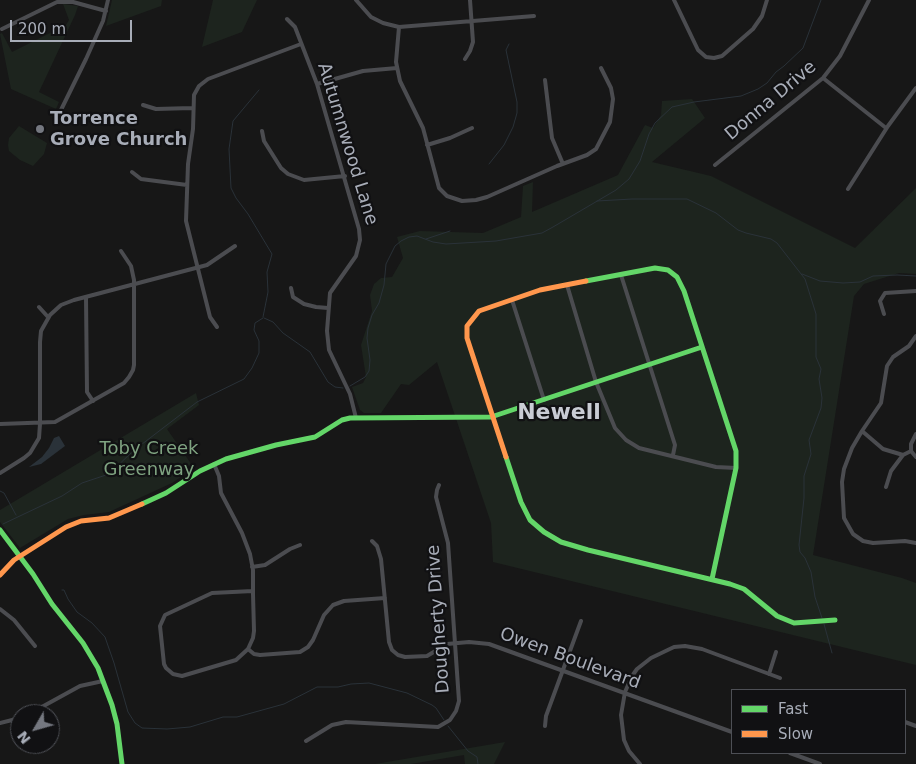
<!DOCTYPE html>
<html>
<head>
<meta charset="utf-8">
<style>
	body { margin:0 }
	#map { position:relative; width:916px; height:764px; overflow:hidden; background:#171717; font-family:"DejaVu Sans",sans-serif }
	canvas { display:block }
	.legend { position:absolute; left:731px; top:689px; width:175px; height:65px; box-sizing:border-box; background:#111113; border:1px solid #4d4f55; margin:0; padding:6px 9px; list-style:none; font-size:15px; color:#a8adb8 }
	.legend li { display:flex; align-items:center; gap:10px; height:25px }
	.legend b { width:25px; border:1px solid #4d4f55 }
	.north { position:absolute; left:10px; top:704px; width:50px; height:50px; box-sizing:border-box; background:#111113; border:1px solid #4d4f55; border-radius:50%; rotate:232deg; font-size:14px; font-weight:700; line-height:20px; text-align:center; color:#a8adb8 }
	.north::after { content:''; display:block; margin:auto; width:18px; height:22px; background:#757880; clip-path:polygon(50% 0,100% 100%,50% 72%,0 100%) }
	.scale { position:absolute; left:10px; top:20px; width:122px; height:22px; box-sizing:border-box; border:2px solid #a8adb8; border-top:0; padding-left:6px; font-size:15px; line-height:18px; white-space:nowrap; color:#a8adb8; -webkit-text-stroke:4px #111113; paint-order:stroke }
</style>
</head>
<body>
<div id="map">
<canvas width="916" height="764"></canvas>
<ul class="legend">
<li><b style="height:6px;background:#63d668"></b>Fast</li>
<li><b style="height:6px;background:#ff974d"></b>Slow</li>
</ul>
<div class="north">N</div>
<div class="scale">200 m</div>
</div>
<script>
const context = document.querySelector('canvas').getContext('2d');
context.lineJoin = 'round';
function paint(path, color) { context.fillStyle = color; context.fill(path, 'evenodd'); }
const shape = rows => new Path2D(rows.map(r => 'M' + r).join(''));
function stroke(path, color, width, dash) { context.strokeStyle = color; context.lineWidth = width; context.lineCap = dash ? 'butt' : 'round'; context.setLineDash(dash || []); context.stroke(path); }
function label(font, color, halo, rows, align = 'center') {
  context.font = font + ' "DejaVu Sans",sans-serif'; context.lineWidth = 4.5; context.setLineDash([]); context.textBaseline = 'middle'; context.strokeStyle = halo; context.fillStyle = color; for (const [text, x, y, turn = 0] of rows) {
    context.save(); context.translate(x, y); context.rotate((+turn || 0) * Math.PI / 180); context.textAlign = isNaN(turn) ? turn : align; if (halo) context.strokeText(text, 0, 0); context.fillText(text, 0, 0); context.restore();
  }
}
const green = shape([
	[112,0,162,0,161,6,106,26],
	[213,0,257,0,242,32,202,47],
	[63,4,78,6,75,15,39,92,59,102,56,109,11,89,0,34,2,33,12,52,66,25,69,20],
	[692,99,705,118,652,162,711,176,855,248,916,188,916,274,899,273,864,284,854,296,813,555,902,578,916,583,916,665,493,562,491,523,437,362,409,385,401,384,381,413,364,413,360,410,352,387,363,383,366,377,361,345,372,311,370,295,374,284,381,278,392,277,403,258,397,237,420,231,483,233,521,217,523,186,533,182,532,212,618,175,645,125,653,128,661,115,662,101],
	[19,126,47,143,44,154,33,166,20,160,9,151,8,145,9,138],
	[196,393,199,405,167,429,194,468,172,483,109,512,84,515,68,519,20,548,0,522,0,510],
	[505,742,494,764,465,764,464,755,411,764,375,764]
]);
const water = shape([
	[59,436,65,446,41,464,29,467,42,457,49,448,54,438]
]);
const stream = shape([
	[259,90,233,121,229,149,231,188,236,198,248,214,272,254,267,272,268,292,263,317],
	[489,164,504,145,513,127,517,113,517,102,506,50,509,44],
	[597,201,632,199,687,199,716,213,738,230,746,233,771,239,777,243,805,279,816,314,816,357,821,369,819,379,822,398,821,408,809,440,811,454,804,476,804,498,799,545,800,552,805,558,811,572,815,597,822,618],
	[426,239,450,231],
	[802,274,820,281,843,283,860,282,873,276,897,275,916,276],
	[264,318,273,322,283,333,310,352,328,382,335,387,343,388],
	[350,386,365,377,369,371,370,360,367,338,368,328,372,315,379,303,384,285,386,264,395,246,401,241,409,237,417,236,433,242,446,244,496,241,542,233,553,227,616,190,629,179,640,161,649,134,655,123,672,107,694,102,741,96,758,89,767,83,776,72,784,66,803,48,821,0],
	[0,491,4,493,16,515],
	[3,524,62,496,82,483,109,474,133,451,197,402,244,379,252,368,259,353,259,341,254,330,255,323,263,318],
	[62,590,64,590,68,599,77,612,92,623,105,637,114,663,128,712,135,723,142,728,167,729,190,727,223,717,237,717,284,704,317,687,338,687,351,684,369,683,407,693,432,705,436,708,444,720],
	[824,624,832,653],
	[448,726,468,751,477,757,478,764]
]);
const street = shape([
	[356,0,371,17,383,23,399,27,534,16],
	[674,0,698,50,706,57,714,58,722,56,753,29,762,16,767,0],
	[287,19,295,27,317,84,359,229,360,240,356,256,330,293,327,331,329,350,350,394,356,418],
	[399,27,396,62,400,81,423,128,439,188,447,196,462,201,476,200,487,197,557,166,587,155,596,149,610,122,613,99,611,88,601,68],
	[2,29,57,2,73,2,106,11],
	[465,59,470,51,473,42,470,0],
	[823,78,886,128],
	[545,80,552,138,563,164],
	[317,84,363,71,397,68],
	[143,105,156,109,192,108],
	[59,114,86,59,103,21,108,0],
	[262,131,264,141,281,168,288,174,304,180,345,176],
	[427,145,450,138,472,128],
	[715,165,823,78,840,56,869,0],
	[132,172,141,179,187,185],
	[848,189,888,126,916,88],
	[621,275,675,445,673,455],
	[567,285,596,382,615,428,626,440,639,448,716,467,736,468],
	[291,288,293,297,304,304,316,307,328,308],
	[86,297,87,392,93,401],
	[512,300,544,400],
	[39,307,48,317],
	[884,314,880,301,885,293,916,291],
	[217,327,210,317,186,221,188,164,193,129,194,95,199,86,208,79,301,44],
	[916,336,909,346,893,357,887,366,881,403,862,431,852,448,844,469,842,482,844,518,853,534,863,541,873,543,905,541,916,543],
	[0,424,55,422,124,383,129,377,133,370,134,365,134,280,131,266,121,251],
	[862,431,883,449,903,455],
	[911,451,911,444,916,434],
	[911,451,916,457],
	[214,464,219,476,221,493,242,533,250,554,253,570,253,594,254,631,253,638,248,649,236,660,182,676,173,674,166,668,164,664,160,626,165,615,212,593,253,591],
	[0,473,24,458,30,453,39,438,40,424,40,342,41,331,50,315,61,305,74,300,207,265,235,246],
	[886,487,891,471,903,455,911,451],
	[372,541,377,546,381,559,389,642,392,650,398,655,405,657,427,656,447,644,469,642,489,644,732,732],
	[252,567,265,565,290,549,300,545],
	[0,609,14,620,35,646],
	[248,649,254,654,260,655,300,652,308,647,313,640,324,615,333,605,344,601,385,598],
	[769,674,776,652],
	[29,714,80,686,103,681],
	[905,722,916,726],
	[0,723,20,718],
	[545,726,546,716,581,621],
	[306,741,332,725,346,722,438,727,450,720,456,711,459,701,448,543,436,497,437,490,439,485],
	[790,753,820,764],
	[640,764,629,751,624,740,621,715,625,692,632,676,637,669,651,658,674,647,685,646,702,649,780,678]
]);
const fast = shape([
	[586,281,655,268,668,270,677,277,684,291,736,451,736,468,712,579],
	[506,457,521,502,530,520,544,532,561,542,588,550,730,584,744,589,777,616,794,623,835,620],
	[142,504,166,493,200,471,226,459,276,445,315,437,342,420,350,418,491,417,702,347],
	[0,530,33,574,52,604,83,643,98,668,112,705,117,724,122,764]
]);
const slow = shape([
	[506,457,467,338,467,326,479,311,540,290,586,281],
	[0,575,14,560,66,527,81,521,109,518,142,504]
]);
const markers = [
	[40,129,5,"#757880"]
];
const streetNames = [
	["Donna Drive",771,101,-40],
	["Autumnwood Lane",347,144,73],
	["Dougherty Drive",439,619,-94],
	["Owen Boulevard",570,659,20]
];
const poiNames = [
	["Torrence",50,119],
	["Grove Church",50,140]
];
const parkNames = [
	["Toby Creek",149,449],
	["Greenway",149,470]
];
const districtNames = [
	["Newell",559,413]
];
paint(green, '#1d241e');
paint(water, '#2a3239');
stroke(stream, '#2a3239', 1);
stroke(street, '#4b4c50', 4);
stroke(fast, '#63d668', 5);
stroke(slow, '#ff974d', 5);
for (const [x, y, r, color] of markers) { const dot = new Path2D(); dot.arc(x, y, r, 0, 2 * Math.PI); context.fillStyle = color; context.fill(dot); stroke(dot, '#111113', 2); }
label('18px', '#a8adb8', '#111113', streetNames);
label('bold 18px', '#a8adb8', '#111113', poiNames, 'left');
label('18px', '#7fa381', '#111113', parkNames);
label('bold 22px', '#c9ccd4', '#111113', districtNames);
</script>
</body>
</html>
